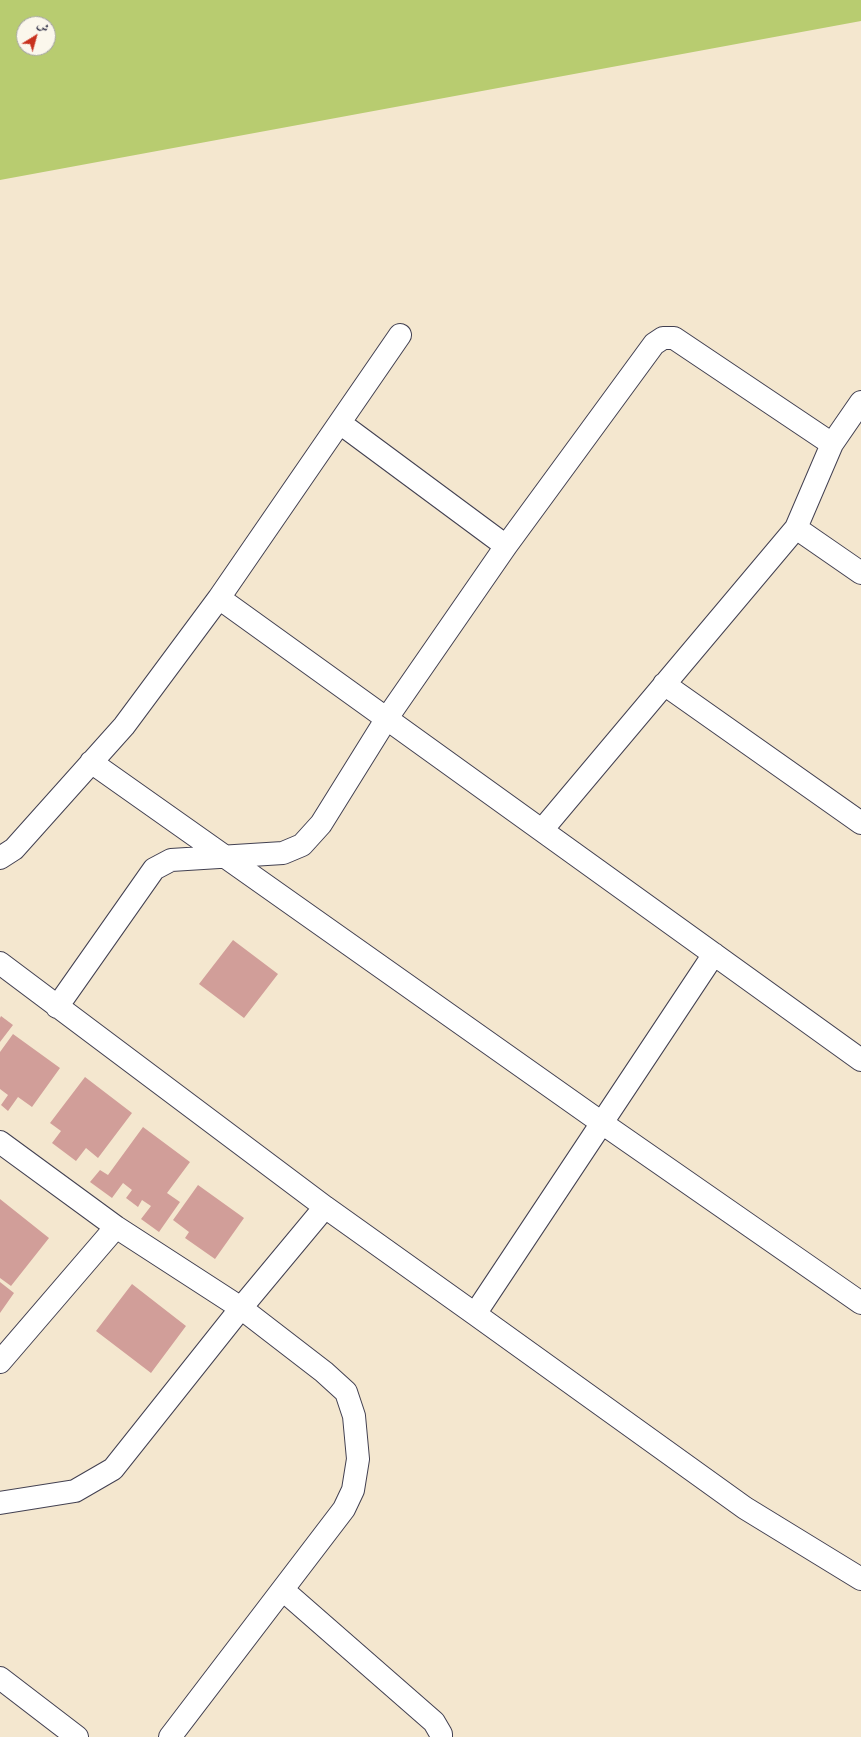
<!DOCTYPE html>
<html>
<head>
<meta charset="utf-8">
<style>
	body { margin:0 }
	#map { position:relative; width:861px; height:1737px; overflow:hidden; background:#f4e7cf; font-family:Cardo,Amiri,serif }
	canvas { display:block }
	.north { position:absolute; left:16px; top:16px; width:40px; height:40px; box-sizing:border-box; background:#fbf7ec; border:1px solid #a4a2a5; border-radius:50%; rotate:37deg; font-size:11px; font-weight:700; line-height:16px; text-align:center; color:#22223b }
	.north::after { content:''; display:block; margin:auto; width:14px; height:18px; background:#c8321e; clip-path:polygon(50% 0,100% 100%,50% 72%,0 100%) }
</style>
</head>
<body>
<div id="map">
<canvas width="861" height="1737"></canvas>
<div class="north">ش</div>
</div>
<script>
const context = document.querySelector('canvas').getContext('2d');
context.lineJoin = 'round';
function paint(path, color) { context.fillStyle = color; context.fill(path, 'evenodd'); }
const shape = rows => new Path2D(rows.map(r => 'M' + r).join(''));
function stroke(path, color, width, dash) { context.strokeStyle = color; context.lineWidth = width; context.lineCap = dash ? 'butt' : 'round'; context.setLineDash(dash || []); context.stroke(path); }
const green = shape([
	[0,0,861,0,861,21,0,180],
	[24,24,48,24,48,48,24,48]
]);
const building = shape([
	[233,940,278,974,244,1018,199,984],
	[1,1016,13,1025,0,1042,0,1018],
	[13,1034,60,1068,32,1107,18,1097,8,1111,1,1105,8,1095,0,1089,0,1052],
	[85,1077,132,1113,98,1158,86,1148,76,1161,52,1143,61,1131,50,1123],
	[143,1127,190,1162,167,1193,180,1202,159,1232,141,1219,151,1206,142,1200,138,1207,126,1198,132,1190,123,1183,112,1198,90,1182,100,1170,108,1175],
	[198,1185,244,1218,215,1259,185,1238,189,1232,173,1220],
	[0,1199,49,1238,11,1286,0,1278],
	[0,1282,14,1293,0,1313],
	[132,1284,186,1326,151,1373,96,1331]
]);
const street = shape([
	[340,423,506,546],
	[796,528,861,573],
	[219,598,400,335],
	[664,684,861,823],
	[91,762,602,1123,861,1303],
	[542,830,796,528,832,444,861,402],
	[0,858,14,849,124,726,219,598,861,1060],
	[0,963,325,1207,475,1314,745,1508,861,1579],
	[57,1007,154,869,171,860,283,853,302,845,321,824,387,718,506,546,654,344,663,338,674,338,832,444],
	[0,1142,116,1227,241,1308,324,1372,346,1392,354,1416,358,1459,353,1490,344,1509,170,1737],
	[475,1314,714,954],
	[0,1362,116,1227],
	[0,1503,75,1491,113,1469,241,1308,325,1207],
	[283,1590,434,1722,441,1734,441,1737],
	[0,1678,77,1737]
]);
paint(green, '#b8cc70');
paint(building, '#d19e99');
stroke(street, '#424051', 24);
stroke(street, '#fff', 22);
</script>
</body>
</html>
